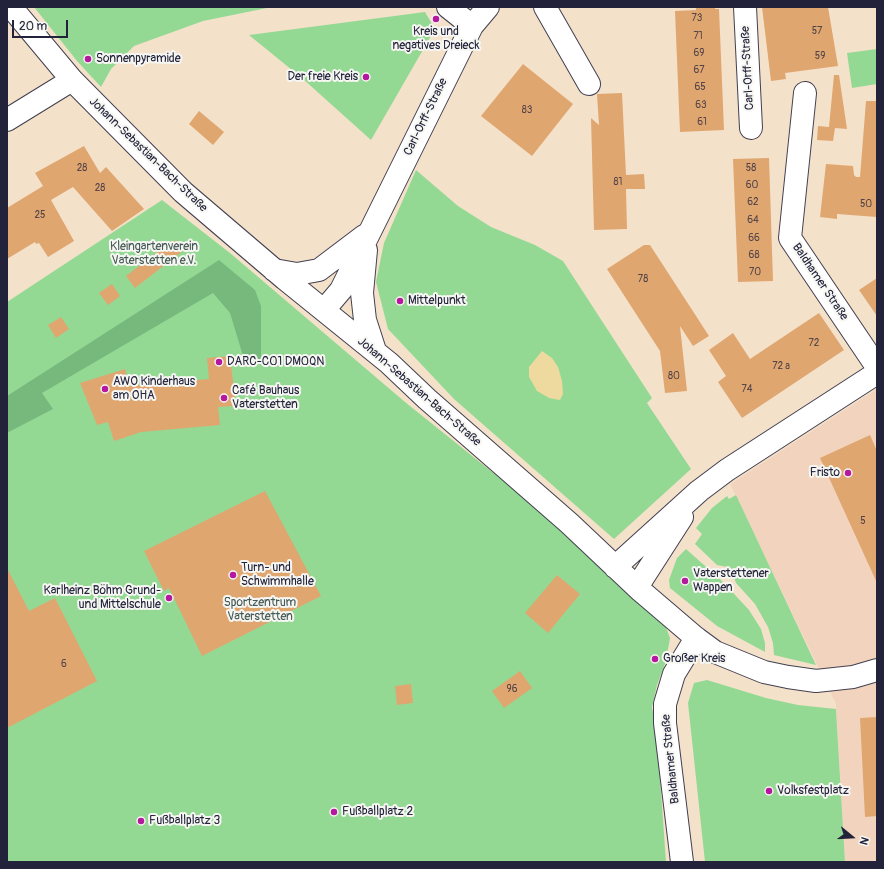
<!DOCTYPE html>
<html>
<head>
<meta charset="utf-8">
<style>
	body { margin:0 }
	#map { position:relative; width:884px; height:869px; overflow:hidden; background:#f4e1ca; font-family:Pangolin,sans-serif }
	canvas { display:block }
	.frame { position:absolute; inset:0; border:8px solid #22223b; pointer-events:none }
	.north { position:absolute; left:832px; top:817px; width:40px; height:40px; -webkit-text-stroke:3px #f6f6f2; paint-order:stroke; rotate:108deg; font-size:11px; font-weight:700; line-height:16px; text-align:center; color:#22223b }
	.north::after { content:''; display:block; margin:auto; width:14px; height:18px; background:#22223b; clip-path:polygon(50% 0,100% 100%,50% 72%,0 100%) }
	.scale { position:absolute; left:12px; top:20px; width:56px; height:18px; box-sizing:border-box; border:2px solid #22223b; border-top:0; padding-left:5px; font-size:12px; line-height:14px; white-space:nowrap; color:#22223b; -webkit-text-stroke:3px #f6f6f2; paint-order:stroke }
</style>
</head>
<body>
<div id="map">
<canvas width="884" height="869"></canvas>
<div class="frame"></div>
<div class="north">N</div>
<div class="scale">20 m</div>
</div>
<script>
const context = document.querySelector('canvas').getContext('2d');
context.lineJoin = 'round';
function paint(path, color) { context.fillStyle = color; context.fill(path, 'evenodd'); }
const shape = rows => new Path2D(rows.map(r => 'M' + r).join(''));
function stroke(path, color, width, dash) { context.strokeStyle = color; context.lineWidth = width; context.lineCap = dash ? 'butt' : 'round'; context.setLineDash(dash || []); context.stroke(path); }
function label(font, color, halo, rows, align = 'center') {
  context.font = font + ' Pangolin,sans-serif'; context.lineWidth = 4; context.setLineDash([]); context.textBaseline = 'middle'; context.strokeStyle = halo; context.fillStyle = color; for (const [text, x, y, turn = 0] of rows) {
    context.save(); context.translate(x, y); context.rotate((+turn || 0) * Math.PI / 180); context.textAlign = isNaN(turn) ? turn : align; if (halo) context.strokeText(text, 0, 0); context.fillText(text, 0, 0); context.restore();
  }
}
const built = shape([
	[877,389,877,862,845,862,836,704,730,484]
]);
const green = shape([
	[34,7,272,7,203,21,134,46,111,69,101,87,77,61],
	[425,12,435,29,371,140,303,79,249,35],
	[877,49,877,84,852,88,847,53],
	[416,170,458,206,491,227,535,245,563,261,652,398,647,403,691,469,614,539,454,399,388,329,376,282,384,243],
	[162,200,230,253,405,402,578,541,663,620,670,638,666,661,657,685,652,707,657,735,666,862,7,862,7,302],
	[736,495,816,665,774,655,773,643,768,627,755,604,736,583,732,572,727,567,717,565,695,544,702,534,696,528,712,508,727,496,729,499],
	[686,549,723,582,749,610,761,629,765,643,765,652,717,626,670,588,669,580,677,558],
	[707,680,766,698,798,705,836,709,845,862,705,862,688,703,694,683]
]);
const forest = shape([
	[219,260,255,290,261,306,261,359,244,359,230,313,213,293,42,393,53,409,7,433,7,396]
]);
const sand = shape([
	[542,351,552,358,558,367,562,381,563,394,560,400,549,398,537,391,529,377,529,367]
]);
const building = shape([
	[696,7,715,7,715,9,719,9,724,130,680,132,675,11,696,10],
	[762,7,828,7,838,66,785,73,786,79,771,81],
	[523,64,573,104,532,156,481,116],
	[834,75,839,75,847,129,835,128,833,141,817,140,818,126,829,127],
	[622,93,626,175,644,174,645,189,626,189,627,229,594,230,591,118,599,125,597,94],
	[866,101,877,101,877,217,837,214,837,219,820,217,826,164,853,166,854,175,856,177,860,177],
	[199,111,224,132,213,145,189,124],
	[84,146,100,173,106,167,144,209,112,231,73,187,51,200,74,241,48,257,39,243,36,244,35,242,7,259,7,208,43,186,35,173],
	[769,158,773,281,738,282,733,159],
	[176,240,184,250,135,288,126,276,169,243,171,244],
	[644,245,650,245,709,336,693,346,680,326,687,391,665,393,660,351,607,269],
	[877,278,877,316,859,290],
	[112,284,120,296,108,305,99,293],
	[819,313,844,350,742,418,718,382,726,376,709,350,733,333,750,359],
	[61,317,69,329,56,338,48,325],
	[230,356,236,406,218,407,220,425,141,432,114,441,108,422,97,425,80,383,125,369,129,386,209,379,207,358],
	[870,435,877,451,877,583,820,458],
	[265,491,321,596,202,656,169,588,164,591,144,551],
	[7,568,29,611,55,598,97,681,7,728],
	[557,575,580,594,548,633,525,613],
	[520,671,532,688,504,708,492,691],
	[411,684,413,703,397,705,395,686],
	[877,717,877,816,865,817,860,718]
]);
const minor = shape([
	[11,7,72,80,183,192,285,279,389,363,427,399,569,523,641,591,696,638,715,652,764,672,788,677,816,681,853,677,877,670],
	[448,7,472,26],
	[545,7,589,84],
	[745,7,751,128],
	[805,93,790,238,877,367],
	[7,120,72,80],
	[366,250,362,293,365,320,375,351],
	[274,270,297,274,319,270,364,236],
	[324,310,341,290,472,26,488,7],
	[615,567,699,491,727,470,877,373],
	[637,587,682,517],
	[682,862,665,723,665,704,674,674,696,638]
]);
const markers = [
	[436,19,4,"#b5179e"],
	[88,59,4,"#b5179e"],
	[366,77,4,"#b5179e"],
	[400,301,4,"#b5179e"],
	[219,362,4,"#b5179e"],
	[105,389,4,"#b5179e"],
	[224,398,4,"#b5179e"],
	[848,473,4,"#b5179e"],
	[233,575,4,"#b5179e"],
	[685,581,4,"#b5179e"],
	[169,598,4,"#b5179e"],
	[655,659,4,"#b5179e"],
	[769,791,4,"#b5179e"],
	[334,812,4,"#b5179e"],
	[141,821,4,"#b5179e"]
];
const numberNames = [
	["73",697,18],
	["57",817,31],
	["71",698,36],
	["69",699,53],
	["59",820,56],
	["67",699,70],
	["65",700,87],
	["63",701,105],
	["83",527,110],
	["61",702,122],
	["28",82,168],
	["58",751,168],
	["81",618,182],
	["60",752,185],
	["28",100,188],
	["62",753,202],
	["50",866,204],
	["25",40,215],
	["64",753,220],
	["66",754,238],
	["68",754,255],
	["70",755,272],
	["78",643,279],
	["72",814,343],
	["72 a",781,366],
	["80",674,376],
	["74",747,389],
	["5",863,521],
	["6",64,664],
	["96",512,689]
];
const poiNames = [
	["Kreis und",436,32,"center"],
	["negatives Dreieck",436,46,"center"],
	["Sonnenpyramide",96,59],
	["Der freie Kreis",358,77,"right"],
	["Mittelpunkt",408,301],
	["DARC-C01 DM0QN",227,362],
	["AWO Kinderhaus",113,382],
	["am OHA",113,396],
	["Café Bauhaus",232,391],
	["Vaterstetten",232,405],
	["Fristo",840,473,"right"],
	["Turn- und",241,568],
	["Schwimmhalle",241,582],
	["Vaterstettener",693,574],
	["Wappen",693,588],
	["Karlheinz Böhm Grund-",161,591,"right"],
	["und Mittelschule",161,605,"right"],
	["Großer Kreis",663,659],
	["Volksfestplatz",777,791],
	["Fußballplatz 2",342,812],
	["Fußballplatz 3",149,821]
];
const streetNames = [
	["Carl-Orff-Straße",748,68,-93],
	["Carl-Orff-Straße",426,117,-64],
	["Johann-Sebastian-Bach-Straße",148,155,44],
	["Baldhamer Straße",820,282,56],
	["Johann-Sebastian-Bach-Straße",419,392,41],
	["Baldhamer Straße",671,759,-96]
];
const parkNames = [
	["Kleingartenverein",154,247],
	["Vaterstetten e.V.",154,261],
	["Sportzentrum",260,603],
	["Vaterstetten",260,617]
];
paint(built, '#f2d4be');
paint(green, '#94d993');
paint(forest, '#77b97d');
paint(sand, '#eeda9e');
paint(building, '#e0a670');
stroke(minor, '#423f50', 24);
stroke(minor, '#fff', 22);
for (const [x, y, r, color] of markers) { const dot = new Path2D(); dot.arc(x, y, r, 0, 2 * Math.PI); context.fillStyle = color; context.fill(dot); stroke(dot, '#f6f6f2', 1.5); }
label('10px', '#524348', null, numberNames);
label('12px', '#22223b', '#f6f6f2', poiNames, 'left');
label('12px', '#22223b', '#f6f6f2', streetNames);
label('12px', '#445955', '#f6f6f2', parkNames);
</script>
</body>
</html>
